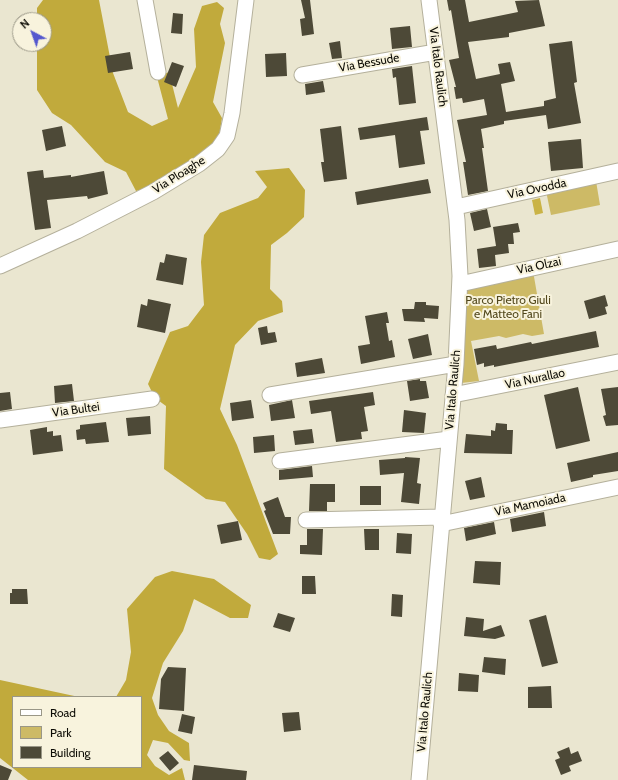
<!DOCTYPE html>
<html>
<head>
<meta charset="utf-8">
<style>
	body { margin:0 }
	#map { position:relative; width:618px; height:780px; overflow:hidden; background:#eae6d0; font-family:Cabin,sans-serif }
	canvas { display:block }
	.legend { position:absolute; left:12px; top:696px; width:130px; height:72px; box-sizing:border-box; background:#f8f3dd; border:1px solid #9a9787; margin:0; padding:5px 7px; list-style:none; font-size:12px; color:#0e0d06 }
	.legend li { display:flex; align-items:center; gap:8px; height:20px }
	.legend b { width:20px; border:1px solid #9a9787 }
	.north { position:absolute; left:12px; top:12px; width:40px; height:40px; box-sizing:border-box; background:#f8f3dd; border:1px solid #9a9787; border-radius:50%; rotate:319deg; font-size:11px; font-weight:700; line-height:16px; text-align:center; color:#0e0d06 }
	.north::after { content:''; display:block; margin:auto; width:14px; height:18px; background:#5457ce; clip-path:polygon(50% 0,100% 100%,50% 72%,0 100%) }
</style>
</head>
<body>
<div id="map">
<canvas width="618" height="780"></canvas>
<ul class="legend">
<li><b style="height:5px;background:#fff"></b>Road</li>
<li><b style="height:11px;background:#cdba66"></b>Park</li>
<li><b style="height:11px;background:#4d4937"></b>Building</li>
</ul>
<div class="north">N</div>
</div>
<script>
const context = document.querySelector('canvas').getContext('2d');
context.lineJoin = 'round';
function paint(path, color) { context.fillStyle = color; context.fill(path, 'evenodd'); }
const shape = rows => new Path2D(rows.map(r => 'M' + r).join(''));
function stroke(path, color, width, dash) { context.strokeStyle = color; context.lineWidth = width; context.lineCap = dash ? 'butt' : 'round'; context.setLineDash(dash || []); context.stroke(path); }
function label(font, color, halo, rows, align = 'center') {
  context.font = font + ' Cabin,sans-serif'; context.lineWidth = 4; context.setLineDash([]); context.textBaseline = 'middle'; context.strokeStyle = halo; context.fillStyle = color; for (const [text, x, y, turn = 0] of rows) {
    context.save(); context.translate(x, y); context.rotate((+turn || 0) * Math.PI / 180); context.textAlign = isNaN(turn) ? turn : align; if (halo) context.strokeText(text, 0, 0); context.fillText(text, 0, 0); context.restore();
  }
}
const green = shape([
	[596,181,600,205,551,215,546,191],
	[533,271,544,334,532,336,523,334,506,338,499,336,471,341,479,381,461,383,464,285]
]);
const forest = shape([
	[43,0,99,0,113,73,128,112,152,126,168,119,157,77,169,72,178,108,196,67,194,29,202,6,217,2,224,8,220,24,225,43,213,102,222,118,219,137,202,156,155,186,136,191,126,172,105,162,71,125,52,113,37,90,37,44,44,44,44,20,37,20,37,8],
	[289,168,305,190,304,217,287,233,271,245,270,289,282,301,283,312,258,321,235,345,220,409,237,445,278,554,270,560,259,558,247,534,225,502,206,499,164,469,166,406,155,398,148,384,170,332,188,326,204,305,201,262,204,235,220,213,258,198,267,187,255,171],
	[172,571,214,579,251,605,248,618,230,618,194,599,183,631,163,663,152,698,158,715,169,731,189,743,190,761,184,760,168,743,153,740,147,755,155,766,169,775,182,768,185,780,28,780,0,758,0,680,79,697,13,697,13,767,141,767,141,697,116,697,126,680,131,652,127,609,155,577]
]);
const water = shape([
	[540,198,543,213,535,215,532,200]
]);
const building = shape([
	[301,0,310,0,314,34,302,36,300,19,305,18],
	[447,0,465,0,469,22,518,12,515,1,539,0,545,26,509,33,509,37,468,42,476,79,500,74,498,64,510,62,515,81,501,84,506,112,544,106,544,101,556,98,549,44,572,41,577,82,574,83,581,123,548,129,546,115,504,121,504,124,481,129,484,148,482,148,488,191,468,195,463,162,466,162,457,120,487,115,484,99,463,103,462,98,456,99,454,87,456,87,449,60,459,58,451,10,449,11],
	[173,13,183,14,182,34,171,33],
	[410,26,412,47,392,49,390,28],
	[340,41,342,58,332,59,329,43],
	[130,52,133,69,108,73,105,56],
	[286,53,287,76,266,77,265,54],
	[172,62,184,66,176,87,164,82],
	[412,66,416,103,399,105,396,77,393,78,392,69],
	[323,81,325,92,306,95,305,84],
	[427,117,429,130,420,131,425,164,399,168,395,135,360,140,358,128],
	[62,126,66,146,46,151,42,130],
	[341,126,347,179,324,182,321,162,324,162,320,129],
	[581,139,583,168,551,171,548,142],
	[43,170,44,178,71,175,71,177,104,171,108,194,88,199,87,196,47,200,51,228,35,230,27,172],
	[428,179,431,193,357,205,355,192],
	[487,209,491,227,474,231,470,213],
	[518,223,520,232,513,233,514,244,508,244,509,253,495,255,496,266,479,268,477,249,496,246,493,227],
	[166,254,187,258,183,285,156,280,160,262,164,263],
	[605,295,608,306,605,307,607,314,589,319,584,301],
	[148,299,171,304,165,333,137,327,141,304,147,306],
	[415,302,426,302,426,305,439,306,438,319,424,318,425,322,404,321,402,309,414,309],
	[387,312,389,323,386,323,389,341,392,340,395,357,361,364,358,346,370,344,365,316],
	[267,326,268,333,275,332,277,342,261,345,258,328],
	[596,331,599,347,494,367,494,365,484,367,484,363,477,365,474,349,496,345,497,349,531,342,532,344],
	[428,334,432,355,413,359,408,339],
	[322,358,325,373,297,377,295,363],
	[420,379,420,381,426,381,429,398,410,401,407,381],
	[72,384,74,401,55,403,54,386],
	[578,387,590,441,556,449,544,395],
	[618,387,618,425,606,426,603,416,606,415,601,389],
	[10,392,12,409,0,411,0,393],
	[373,392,375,405,364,407,368,431,361,432,362,439,336,442,331,411,311,414,309,401],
	[251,400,254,418,232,421,230,403],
	[292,400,295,418,271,421,269,405],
	[404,410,426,413,424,433,402,432],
	[150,416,151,434,128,436,126,418],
	[106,422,109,442,86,444,85,439,77,440,76,430,80,429,80,425],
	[496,423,507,424,507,430,513,430,512,454,464,453,466,434,491,436,491,430,495,431],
	[47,427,47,432,53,431,53,436,61,435,63,451,33,455,30,430],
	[312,429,314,443,295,445,293,431],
	[274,435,275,451,254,453,253,437],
	[618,452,618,471,593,475,593,477,571,482,567,463],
	[405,457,420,458,417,483,421,484,419,504,401,502,404,473,380,475,379,460,405,458],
	[312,466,313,477,279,480,279,470],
	[481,477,485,497,470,500,465,481],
	[310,484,335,484,335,502,327,502,327,511,309,511],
	[360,486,381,486,381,505,360,505],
	[278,497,285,517,291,517,290,534,273,534,264,511,266,510,263,503],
	[544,512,546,526,512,532,510,519],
	[238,521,242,540,221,544,217,525],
	[494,522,496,534,466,541,464,528],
	[307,529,323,529,322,555,300,554,300,545,307,545],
	[364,529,379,529,379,550,365,550],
	[397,533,412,534,411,554,396,553],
	[475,561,501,562,500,585,473,583],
	[302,576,315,576,316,594,302,594],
	[12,589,27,589,28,604,10,604,10,593,12,593],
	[392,594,403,595,402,617,391,616],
	[278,613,295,618,290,632,273,627],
	[546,615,558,663,542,667,529,620],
	[466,617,484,619,483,631,501,625,505,636,495,639,464,636],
	[484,657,506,659,505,675,482,672],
	[168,667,186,668,184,711,159,709,161,679],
	[459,673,479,675,478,692,458,691],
	[551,686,552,708,528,708,528,687],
	[299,712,301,730,284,732,282,713],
	[182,714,195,717,192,734,178,731],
	[569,747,571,754,578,751,582,761,569,766,571,771,561,775,555,760,560,758,557,752],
	[168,751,179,763,170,771,159,758],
	[0,765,12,770,8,780,0,780],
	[194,765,247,771,246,780,192,780]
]);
const minor = shape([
	[145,0,158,72],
	[302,75,436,52],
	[456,207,618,171],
	[0,266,77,231,153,192,199,164,218,149,227,136,232,113,246,0],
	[460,284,618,249],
	[270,395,456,364],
	[453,395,618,362],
	[0,420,152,399],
	[280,461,449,439],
	[306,520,442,517],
	[441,524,618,487],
	[419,780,456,364,460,276,457,220,429,0]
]);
const streetNames = [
	["Via Bessude",369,63,-10],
	["Via Italo Raulich",438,67,83],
	["Via Ploaghe",179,175,-32],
	["Via Ovodda",537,189,-12],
	["Via Olzai",539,266,-12],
	["Via Nurallao",535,379,-12],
	["Via Italo Raulich",453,390,-85],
	["Via Bultei",76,410,-8],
	["Via Mamoiada",530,505,-12],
	["Via Italo Raulich",425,712,-85]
];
const parkNames = [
	["Parco Pietro Giuli",508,300],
	["e Matteo Fani",508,314]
];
paint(green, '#cdba66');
paint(forest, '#c1aa3c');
paint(water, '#cab346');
paint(building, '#4d4937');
stroke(minor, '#b4b09b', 17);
stroke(minor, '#fff', 15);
label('12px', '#0e0d06', '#f8f3dd', streetNames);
label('12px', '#52481c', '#f8f3dd', parkNames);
</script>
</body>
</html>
